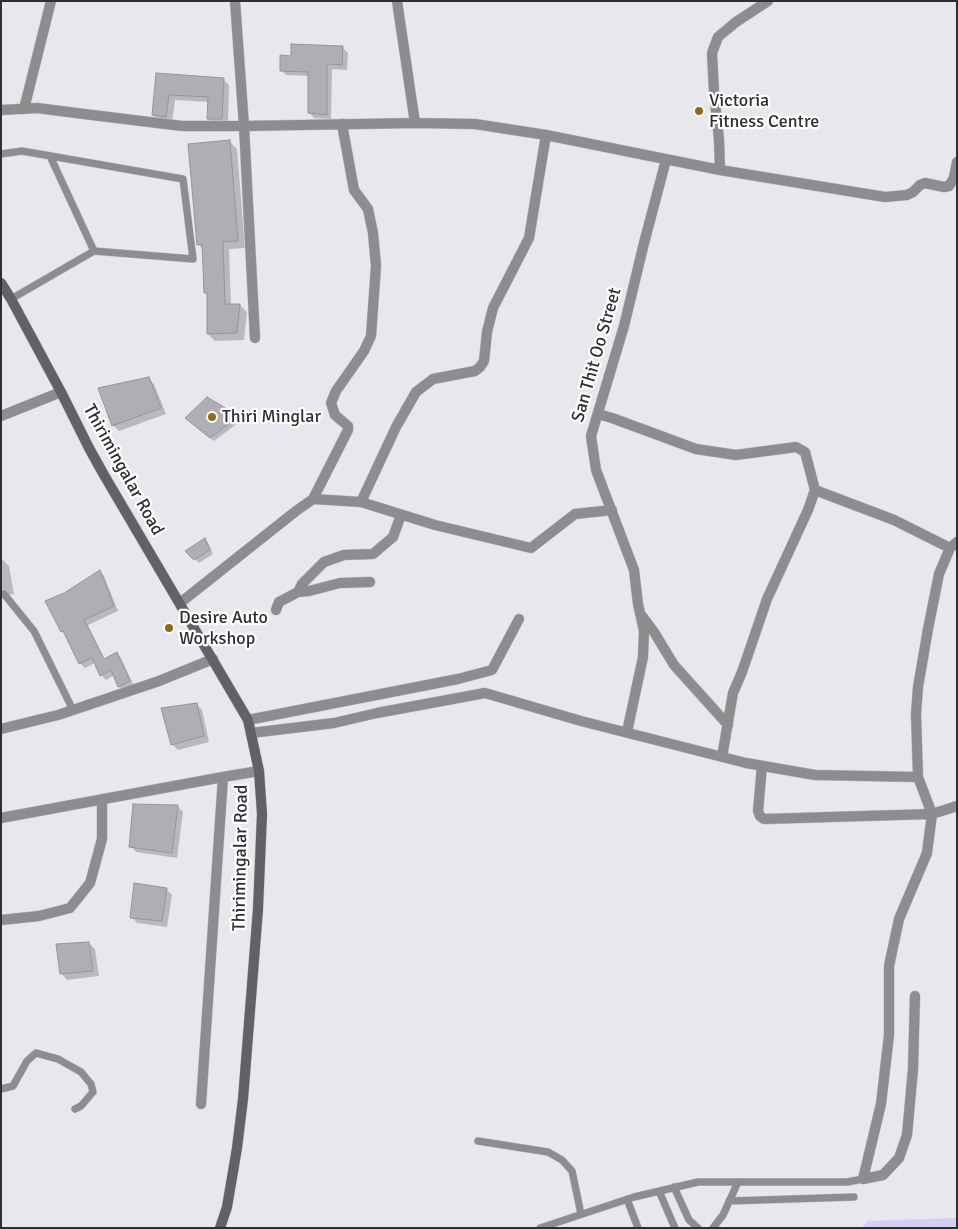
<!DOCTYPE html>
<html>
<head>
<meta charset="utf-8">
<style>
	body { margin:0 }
	#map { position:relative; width:958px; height:1229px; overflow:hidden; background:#e8e7ed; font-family:Signika,sans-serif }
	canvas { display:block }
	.frame { position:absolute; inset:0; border:2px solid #2f2f31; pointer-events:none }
</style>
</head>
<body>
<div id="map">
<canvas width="958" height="1229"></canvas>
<div class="frame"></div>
</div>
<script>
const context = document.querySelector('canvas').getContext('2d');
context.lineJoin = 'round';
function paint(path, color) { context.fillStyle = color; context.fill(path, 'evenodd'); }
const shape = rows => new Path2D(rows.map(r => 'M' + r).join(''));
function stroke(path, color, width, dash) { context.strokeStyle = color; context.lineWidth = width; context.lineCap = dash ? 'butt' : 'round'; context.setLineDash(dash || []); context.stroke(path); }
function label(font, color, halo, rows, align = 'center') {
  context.font = font + ' Signika,sans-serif'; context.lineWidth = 4.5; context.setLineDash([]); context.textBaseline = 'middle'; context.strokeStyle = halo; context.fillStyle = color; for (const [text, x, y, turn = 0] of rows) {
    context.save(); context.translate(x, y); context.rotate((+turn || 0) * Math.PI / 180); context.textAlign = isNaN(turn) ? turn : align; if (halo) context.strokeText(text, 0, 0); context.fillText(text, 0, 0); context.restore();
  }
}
const green = shape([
	[957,1218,957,1228,861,1228,868,1221]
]);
const shadow = shape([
	[343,48,348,53,347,70,332,69,331,119,314,118,309,112,309,76,286,75,281,70,292,57],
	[157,74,223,79,229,85,228,125,214,125,208,119,209,102,175,100,172,122,159,121,153,115],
	[230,142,237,149,245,248,229,249,231,305,240,305,247,312,244,340,215,341,208,334,208,295,206,292,203,250,198,244],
	[148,378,154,384,166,414,119,431,113,425],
	[207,399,239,417,242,420,214,441,190,422],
	[204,539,208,543,213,554,199,563,187,551],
	[1,560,3,560,9,566,14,594,1,596],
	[100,571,104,576,118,611,88,625,105,660,117,653,121,658,134,686,124,691,119,687,114,675,106,680,101,675,95,663,85,668,80,663,67,636,62,631,65,594],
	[196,704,202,710,209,742,178,750,172,744],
	[178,806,183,812,177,858,136,852,131,846],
	[166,889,172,895,167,927,137,923,132,917],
	[89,943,95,949,99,976,67,980,62,974,58,945]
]);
const building = shape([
	[291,44,343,46,342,65,327,64,327,115,308,113,308,72,280,71,280,55,291,56,291,44],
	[156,73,224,78,222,119,207,119,208,97,169,95,166,117,152,115,156,73],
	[230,140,238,241,223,242,225,304,240,304,237,333,207,334,207,293,204,293,202,244,197,245,188,144,230,140],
	[149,377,161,408,112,426,98,388,149,377],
	[207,397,239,416,210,438,185,418,207,397],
	[205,538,210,550,194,560,185,551,205,538],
	[100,570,114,606,84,620,104,659,117,652,130,681,118,687,111,670,100,676,92,658,79,664,63,631,61,632,45,601,64,593,100,570],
	[197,703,204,736,171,745,161,708,197,703],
	[133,804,178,805,172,853,129,847,133,804],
	[134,883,167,888,162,921,130,918,134,883],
	[89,942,93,971,60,974,56,944,89,942]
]);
const lane = shape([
	[1,154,22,151,183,179,193,259,94,251,11,299],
	[50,156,94,251],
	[4,594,34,631,73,710],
	[1,1089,13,1086,27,1061,36,1053,58,1059,81,1072,91,1084,93,1092,81,1106,75,1109],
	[478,1141,548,1152,562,1160,572,1171,581,1214],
	[674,1187,689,1220,698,1228],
	[659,1191,675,1228],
	[627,1199,638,1228],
	[729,1201,854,1197],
	[540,1228,634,1197,698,1182,847,1182,863,1179],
	[713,1228,723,1215,738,1182]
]);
const street = shape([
	[235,1,244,126,255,338],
	[397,1,415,123],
	[24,109,51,1],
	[1,110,37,108,84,114,182,126,244,126,415,123,475,124,546,135,720,170,885,197,907,195,913,192,920,185,925,183,944,187,949,186,954,178,957,162],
	[720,170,719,140,714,92,712,53,718,37,736,22,768,1],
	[598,414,612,418,696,449,736,455,796,447,805,452,815,490,808,510,767,599,742,672,733,693,722,757],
	[1,416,61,392],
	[815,490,894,520,950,548],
	[313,499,361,502,396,427,416,392,433,379,475,371,480,367,484,361,487,332,493,308,529,238,546,135],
	[361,502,435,525,531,548,575,514,612,510],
	[298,592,309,591,340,583,370,582],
	[180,603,296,511,313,499,348,430,348,426,335,415,331,403,336,391,364,351,371,336,376,266,373,233,368,209,354,190,342,124],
	[276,610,279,602,298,592,302,584,324,562,344,555,373,554,393,537,401,515],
	[642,616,654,632,674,665,728,725],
	[248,720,458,679,492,670,519,619],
	[1,729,58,715,73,710,159,681,213,659],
	[627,732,643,657,644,631,638,604,634,570,596,470,591,436,624,326,644,243,666,160],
	[251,733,334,723,377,713,485,693,581,721,746,763,815,775,918,777,932,814,957,806],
	[762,766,758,811,760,816,764,819,932,814,927,853,899,919,889,966,889,1035,881,1104,863,1179,883,1175,899,1158,907,1135,913,1069,915,996],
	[918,777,916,714,918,687,928,629,939,574,950,548,957,542],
	[1,818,223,777,259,771],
	[1,920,39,916,70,908,90,883,102,839,102,799],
	[201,1104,223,777]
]);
const secondary = shape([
	[1,283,11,299,61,392,89,448,104,475,248,720,259,771,262,814,258,909,243,1099,237,1148,227,1207,220,1228]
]);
const markers = [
	[699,111,5,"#906c11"],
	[212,417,5,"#906c11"],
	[169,628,5,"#906c11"]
];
const poiNames = [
	["Victoria",709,101],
	["Fitness Centre",709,122],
	["Thiri Minglar",222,417],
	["Desire Auto",179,618],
	["Workshop",179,639]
];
const streetNames = [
	["San Thit Oo Street",597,355,-74],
	["Thirimingalar Road",123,470,61],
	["Thirimingalar Road",241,858,-89]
];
paint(green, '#d5cef5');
paint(shadow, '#0003');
paint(building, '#afaeb3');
stroke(building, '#959499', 1);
stroke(lane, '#c3c2c7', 8);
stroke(street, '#c3c2c7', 11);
stroke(secondary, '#c3c2c7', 11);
stroke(lane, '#8d8d8f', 7);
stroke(street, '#8d8d8f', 10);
stroke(secondary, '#626165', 10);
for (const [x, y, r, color] of markers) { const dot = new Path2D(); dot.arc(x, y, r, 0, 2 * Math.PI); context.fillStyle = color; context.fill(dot); stroke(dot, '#fff', 2); }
label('18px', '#2f2f31', '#fff', poiNames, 'left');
label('18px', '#2f2f31', '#fff', streetNames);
</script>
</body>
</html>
